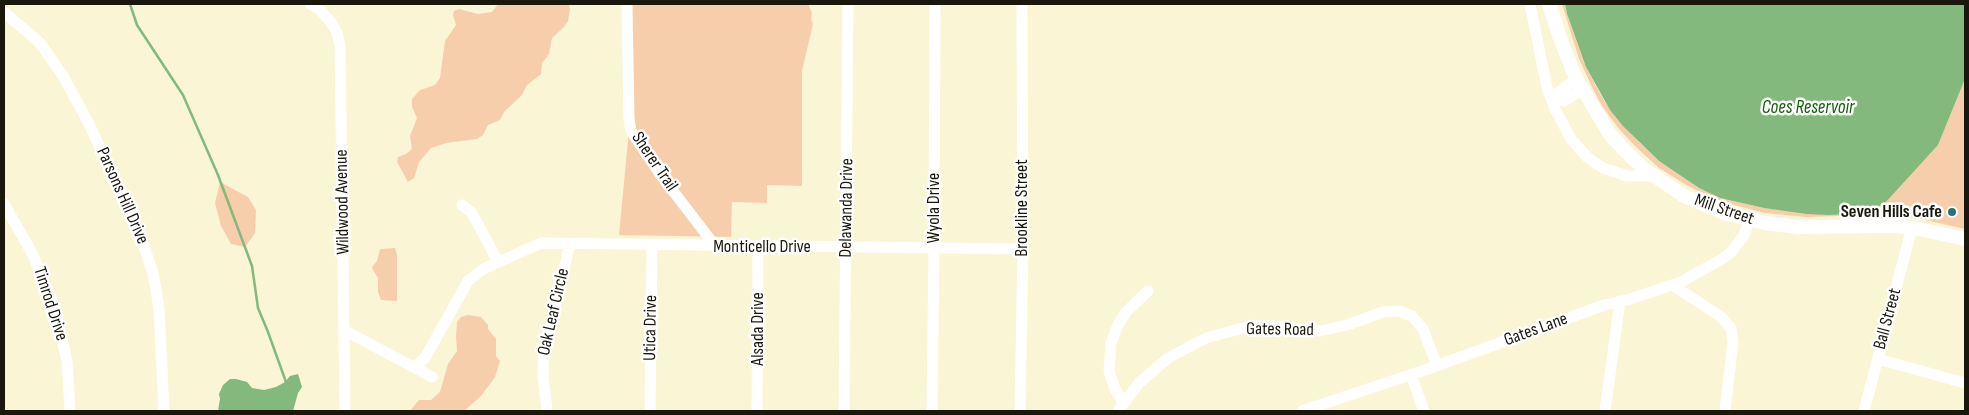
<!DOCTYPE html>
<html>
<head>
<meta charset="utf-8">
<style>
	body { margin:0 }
	#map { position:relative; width:1969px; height:415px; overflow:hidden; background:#f9f5d5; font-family:"Sofia Sans Condensed",sans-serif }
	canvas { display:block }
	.frame { position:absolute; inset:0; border:5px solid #1a180d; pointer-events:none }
</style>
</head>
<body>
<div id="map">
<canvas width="1969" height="415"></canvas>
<div class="frame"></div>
</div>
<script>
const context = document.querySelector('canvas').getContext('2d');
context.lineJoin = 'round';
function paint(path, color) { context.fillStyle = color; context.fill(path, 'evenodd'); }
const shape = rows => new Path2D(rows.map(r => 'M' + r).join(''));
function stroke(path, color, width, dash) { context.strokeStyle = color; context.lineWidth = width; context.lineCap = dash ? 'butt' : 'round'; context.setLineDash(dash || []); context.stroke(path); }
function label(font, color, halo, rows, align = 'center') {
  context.font = font + ' "Sofia Sans Condensed",sans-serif'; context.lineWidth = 5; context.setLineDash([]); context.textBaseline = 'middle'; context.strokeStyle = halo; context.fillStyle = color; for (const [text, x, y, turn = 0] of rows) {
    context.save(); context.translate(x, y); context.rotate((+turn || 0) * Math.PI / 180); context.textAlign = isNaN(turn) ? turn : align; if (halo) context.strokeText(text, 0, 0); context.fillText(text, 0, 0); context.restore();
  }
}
const green = shape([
	[498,4,569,4,570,9,568,21,564,27,552,38,549,54,542,63,541,74,527,85,522,95,504,112,500,120,488,125,483,135,477,139,446,143,431,148,419,162,414,178,408,182,397,162,398,157,406,154,412,149,410,136,417,118,412,107,412,99,420,90,435,85,440,78,445,41,456,25,453,15,454,11,459,9,478,14,492,12],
	[631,4,808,4,810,8,812,13,811,19,813,24,802,71,802,186,767,185,767,203,732,202,731,237,619,235,633,88],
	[1562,4,1565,4,1567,15,1586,67,1599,92,1610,110,1639,142,1659,161,1699,188,1720,198,1764,208,1828,215,1858,214,1874,210,1886,202,1938,145,1965,79,1965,229,1899,214,1807,217,1764,213,1720,201,1688,186,1659,168,1636,147,1619,129,1602,106,1593,89,1579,59],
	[220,182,248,197,256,210,255,233,245,247,231,244,221,226,215,203],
	[395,248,397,255,397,301,381,300,378,292,378,278,373,270,372,267,377,261,380,249],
	[468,315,481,317,488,325,488,329,496,339,496,356,500,361,495,377,481,396,464,411,410,411,419,400,431,400,440,392,448,364,457,351,456,337,457,322,461,317]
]);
const water = shape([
	[1565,4,1965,4,1965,79,1938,145,1886,202,1874,210,1858,214,1828,215,1807,214,1764,208,1720,198,1699,188,1659,161,1623,126,1610,110,1586,67,1567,14],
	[298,374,302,387,298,393,293,411,218,411,220,399,219,394,223,385,230,379,236,379,247,382,252,388,264,390,276,387,285,382,290,376]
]);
const stream = shape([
	[130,4,137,25,183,95,218,175,252,266,258,308,268,332,286,382]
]);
const minor = shape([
	[310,4,319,9,331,22,337,33,340,45,345,411],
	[627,4,629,119,631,131,660,174,716,247],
	[1530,4,1547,88,1555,109,1571,139,1587,157,1603,168,1627,176,1654,176],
	[4,12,39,42,62,74,88,122,139,232,153,273,159,308,164,411],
	[1577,78,1551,98,1564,101,1583,89],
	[4,204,32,253,54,305,67,361,70,411],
	[462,205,472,213,498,262],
	[1672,285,1720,316,1731,328,1733,342,1725,411],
	[344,330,432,377],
	[1878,359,1965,383],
	[415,367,425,358,468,281,483,269,541,243,1023,249],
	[1411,375,1424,411],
	[1123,403,1115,389,1109,371,1111,343,1118,325,1126,312,1148,291],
	[547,410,543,377,544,352,570,244],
	[650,411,652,246],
	[757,411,758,247],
	[844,411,848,4],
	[932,411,934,249,935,4],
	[1020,411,1023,249,1022,4],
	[1118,411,1139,383,1168,358,1206,338,1250,326,1273,326,1320,331,1347,325,1383,312,1399,311,1412,316,1423,329,1437,366],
	[1302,411,1428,369,1604,305,1627,300,1681,282,1722,259,1731,252,1743,237,1750,220],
	[1605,411,1620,301],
	[1864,411,1912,227]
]);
const major = shape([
	[1549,4,1561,41,1575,76,1609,133,1625,151,1643,168,1684,196,1727,214,1765,223,1798,227,1897,226,1919,229,1965,239]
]);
const markers = [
	[1952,212,5,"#277276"]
];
const streetNames = [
	["Sherer Trail",654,162,56],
	["Parsons Hill Drive",122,196,66],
	["Wildwood Avenue",343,202,-91],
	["Delawanda Drive",847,208,-89],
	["Wyola Drive",934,208,-90],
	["Brookline Street",1022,208,-90],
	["Mill Street",1724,210,19],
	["Monticello Drive",762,247],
	["Timrod Drive",50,304,72],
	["Oak Leaf Circle",554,312,-77],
	["Ball Street",1888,319,-75],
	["Utica Drive",651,328,-89],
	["Alsada Drive",758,329,-90],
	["Gates Road",1280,330,1],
	["Gates Lane",1536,330,-20]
];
const poiNames = [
	["Seven Hills Cafe",1942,212]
];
const waterNames = [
	["Coes Reservoir",1808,108]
];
paint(green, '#f7ceab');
paint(water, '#83b97c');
stroke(stream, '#83b97c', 2.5);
stroke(minor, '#fff', 11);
stroke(major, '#fff', 14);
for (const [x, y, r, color] of markers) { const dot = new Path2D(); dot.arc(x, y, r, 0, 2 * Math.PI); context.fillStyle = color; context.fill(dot); stroke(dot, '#fff', 2); }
label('18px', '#1a180d', '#fff', streetNames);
label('bold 18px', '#1a180d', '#fff', poiNames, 'right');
label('italic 19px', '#125d08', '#fff', waterNames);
</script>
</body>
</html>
